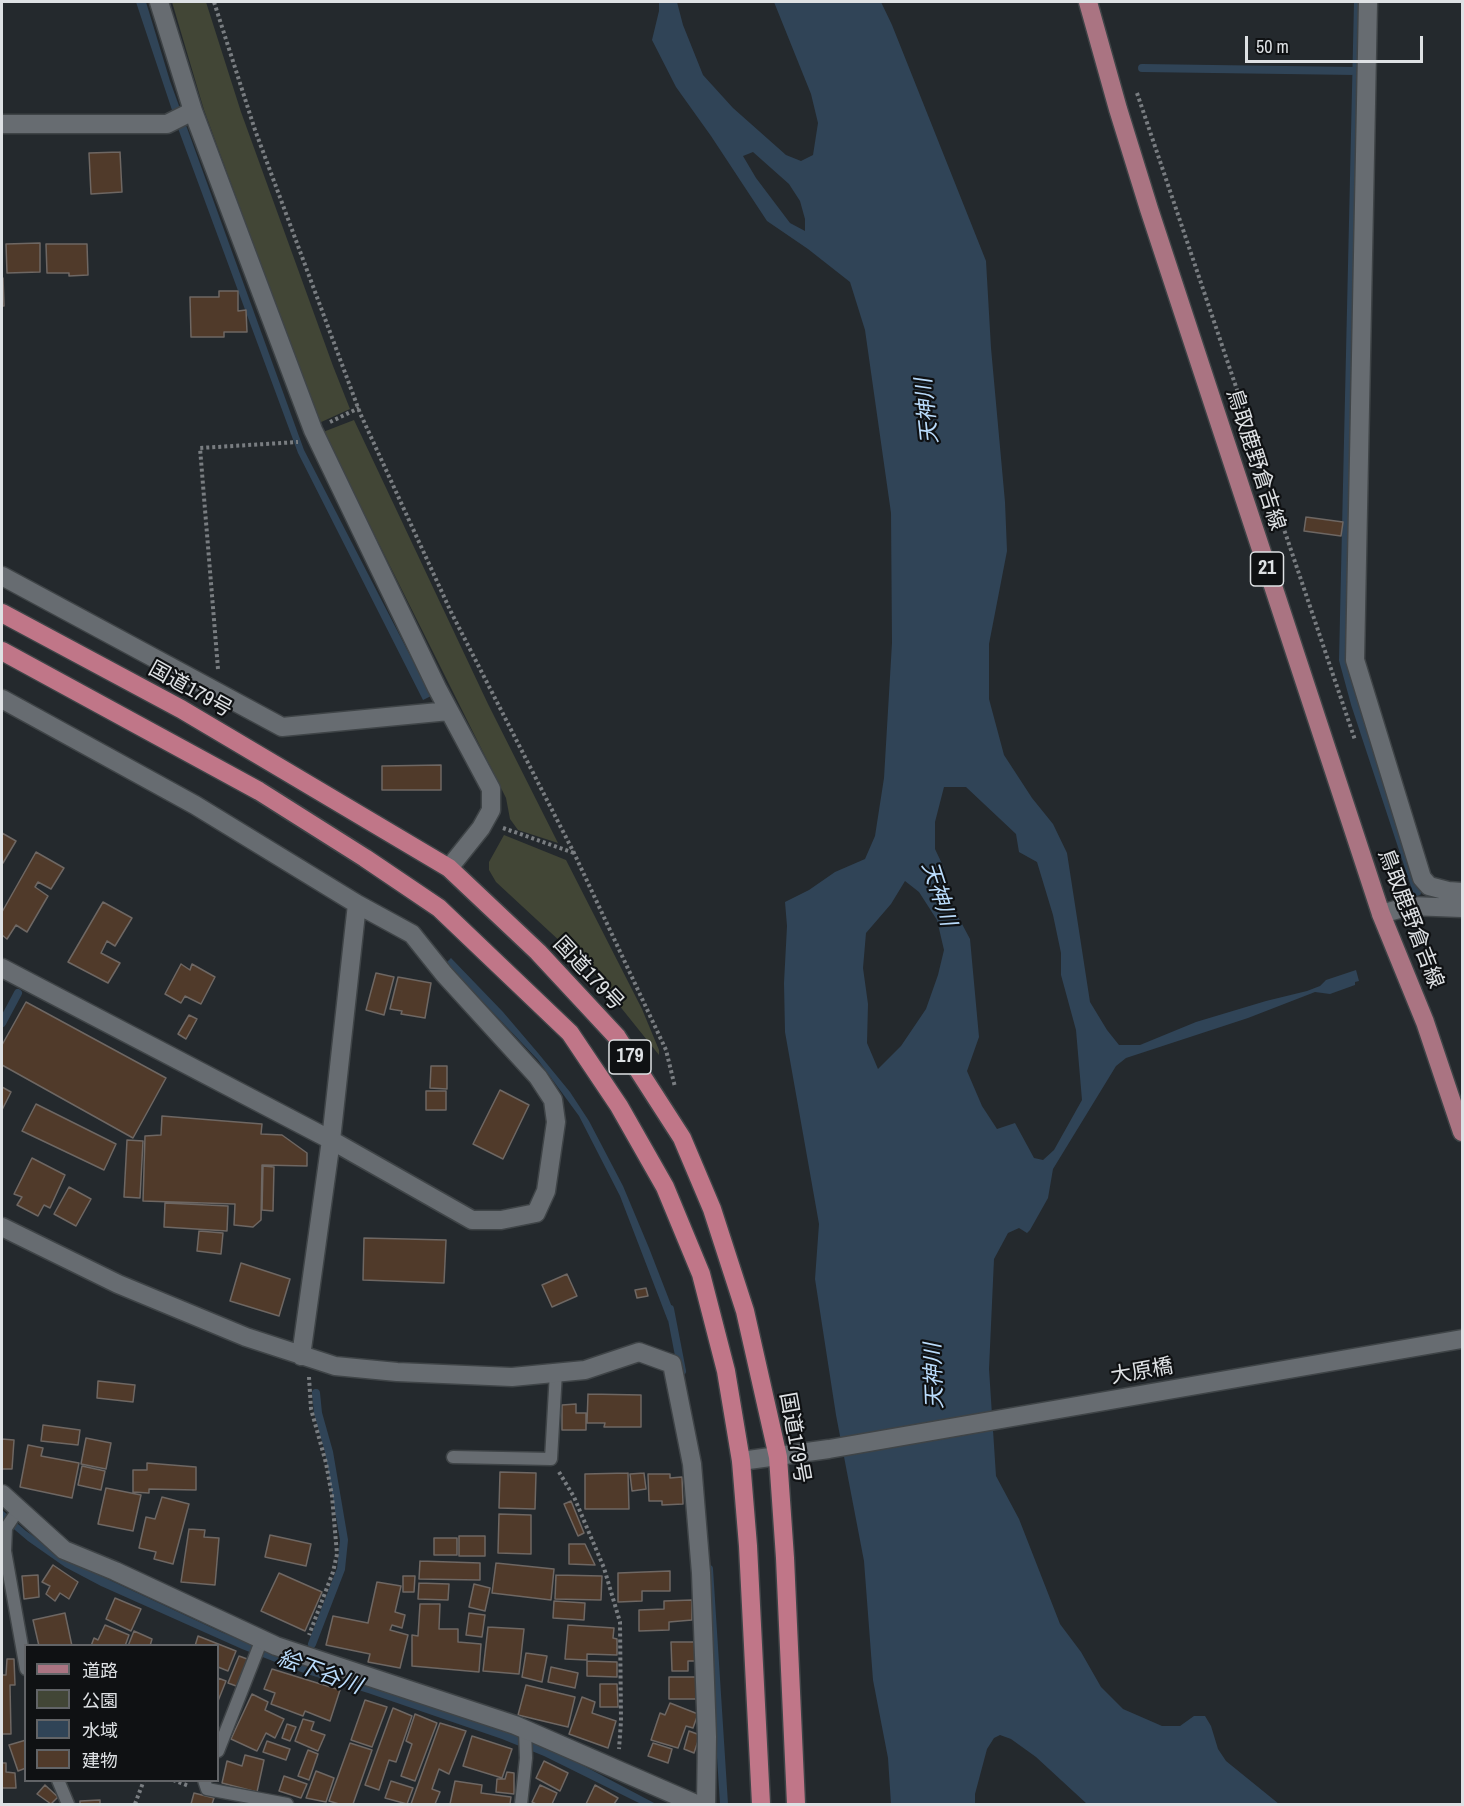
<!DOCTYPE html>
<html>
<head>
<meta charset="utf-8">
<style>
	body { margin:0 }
	#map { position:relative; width:1464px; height:1806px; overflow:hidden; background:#24292d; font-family:"Archivo Narrow","Noto Sans JP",sans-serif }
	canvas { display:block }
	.frame { position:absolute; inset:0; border:3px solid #dee1e4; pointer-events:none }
	.legend { position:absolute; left:24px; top:1644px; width:195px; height:138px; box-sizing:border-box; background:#0f1113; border:2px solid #626467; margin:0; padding:8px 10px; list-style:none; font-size:18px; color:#dee1e4 }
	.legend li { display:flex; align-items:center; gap:12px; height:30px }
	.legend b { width:30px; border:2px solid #626467 }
	.scale { position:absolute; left:1245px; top:36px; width:178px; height:27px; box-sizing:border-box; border:3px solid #dee1e4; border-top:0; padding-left:8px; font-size:18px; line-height:21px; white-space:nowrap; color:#dee1e4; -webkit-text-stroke:4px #0f1113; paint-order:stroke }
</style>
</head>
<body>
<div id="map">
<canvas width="1464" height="1806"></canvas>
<div class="frame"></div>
<ul class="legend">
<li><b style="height:8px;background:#aa7482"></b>道路</li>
<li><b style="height:16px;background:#424636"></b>公園</li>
<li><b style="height:16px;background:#304457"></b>水域</li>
<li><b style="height:16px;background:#503a2a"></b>建物</li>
</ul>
<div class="scale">50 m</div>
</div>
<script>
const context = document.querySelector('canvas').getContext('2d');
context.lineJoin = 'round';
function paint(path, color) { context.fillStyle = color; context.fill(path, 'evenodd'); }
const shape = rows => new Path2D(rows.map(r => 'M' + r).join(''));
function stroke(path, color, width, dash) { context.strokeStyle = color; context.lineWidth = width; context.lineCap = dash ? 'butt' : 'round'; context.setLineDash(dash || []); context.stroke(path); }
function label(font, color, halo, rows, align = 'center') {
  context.font = font + ' "Archivo Narrow","Noto Sans JP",sans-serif'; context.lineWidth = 4.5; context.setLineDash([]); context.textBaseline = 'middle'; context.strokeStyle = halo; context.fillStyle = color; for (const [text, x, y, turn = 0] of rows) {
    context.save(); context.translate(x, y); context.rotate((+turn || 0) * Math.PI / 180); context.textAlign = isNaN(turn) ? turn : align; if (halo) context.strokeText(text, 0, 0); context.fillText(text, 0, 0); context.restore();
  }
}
const green = shape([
	[172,2,206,2,241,112,333,366,350,409,319,423,204,110],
	[354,420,488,704,558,843,518,830,510,819,506,798,323,432],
	[504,835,566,860,642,1009,659,1050,659,1055,590,969,496,882,489,870,489,862]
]);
const water = shape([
	[136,2,146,2,170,81,304,450,431,696,423,700,298,453,179,131],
	[659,2,677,2,683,25,703,75,733,108,786,155,801,161,813,155,818,123,811,94,774,2,881,2,892,25,986,261,991,348,1005,502,1007,551,989,644,989,699,1004,755,1032,798,1053,824,1067,853,1090,1002,1107,1030,1119,1045,1140,1045,1196,1022,1266,1001,1307,991,1320,986,1326,980,1356,970,1359,981,1355,982,1355,985,1330,994,1315,992,1248,1018,1126,1058,1116,1066,1053,1169,1048,1198,1030,1230,1027,1233,1019,1228,1008,1233,994,1259,989,1369,996,1476,1019,1519,1060,1624,1081,1652,1101,1687,1123,1709,1162,1726,1180,1726,1194,1716,1205,1716,1211,1726,1218,1749,1226,1761,1279,1804,1087,1804,1036,1757,1011,1739,1000,1735,994,1738,987,1749,975,1794,975,1804,891,1804,888,1758,873,1680,864,1561,836,1415,815,1279,819,1224,785,1032,784,983,787,926,785,902,809,890,835,872,865,859,875,836,884,778,892,643,891,513,865,330,850,282,808,249,767,221,711,136,676,87,652,40,659,11],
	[753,152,789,184,800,201,805,219,805,231,790,223,756,178,743,156],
	[944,787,966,787,1016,834,1019,852,1037,862,1053,915,1061,953,1061,975,1076,1030,1082,1100,1054,1150,1043,1160,1034,1158,1015,1123,997,1129,982,1106,967,1071,979,1037,970,939,946,894,944,868,935,849,935,822],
	[905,881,919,892,937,920,944,950,938,975,926,1009,901,1046,878,1069,867,1043,868,1004,863,968,866,933,891,904],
	[451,958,503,1012,538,1053,570,1092,589,1121,623,1186,649,1248,675,1315,668,1321,620,1196,579,1116,538,1060,446,963],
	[2,1510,26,1531,71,1562,221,1632,315,1669,419,1702,548,1747,656,1804,641,1804,544,1756,502,1739,368,1693,301,1672,242,1649,101,1586,65,1567,28,1541,2,1519]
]);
const stream = shape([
	[1358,2,1343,660,1355,704,1417,892],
	[1142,68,1356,71],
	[2,1023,18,993],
	[670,1309,682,1371],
	[709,1569,724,1804],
	[312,1644,341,1569,344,1540,329,1452,318,1413,316,1393]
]);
const building = shape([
	[120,152,122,192,91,194,89,153,120,152],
	[40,243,40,272,7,273,6,244,40,243],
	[46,244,87,244,88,275,69,276,69,273,47,273,46,244],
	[2,278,3,278,4,306,2,306,2,278],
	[219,291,238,291,238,311,246,310,247,332,224,332,224,337,191,337,190,297,219,297,219,291],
	[1306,517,1343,522,1341,536,1304,531,1306,517],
	[441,765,441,790,382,790,382,766,441,765],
	[2,833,16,841,3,863,2,862,2,833],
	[36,852,64,868,51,889,38,882,35,887,48,896,27,932,16,925,7,939,2,935,2,912,36,852],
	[103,902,132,918,115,946,107,941,101,953,120,963,108,983,68,962,103,902],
	[181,964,190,970,192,964,215,977,201,1004,185,996,181,1003,165,994,181,964],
	[376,973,394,977,384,1015,366,1010,376,973],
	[398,977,431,983,425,1018,401,1014,402,1011,390,1009,398,977],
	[26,1002,166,1078,133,1138,2,1065,2,1045,26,1002],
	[189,1015,197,1019,186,1039,178,1034,189,1015],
	[431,1066,447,1066,447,1089,430,1088,431,1066],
	[2,1087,11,1092,2,1110,2,1087],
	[500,1090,529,1105,503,1159,473,1144,500,1090],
	[426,1091,446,1091,446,1110,426,1110,426,1091],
	[36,1104,116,1144,104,1170,22,1131,36,1104],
	[162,1116,262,1124,261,1134,282,1135,307,1153,307,1166,262,1165,261,1220,253,1227,234,1225,235,1204,143,1201,145,1136,161,1135,162,1116],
	[127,1140,143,1141,140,1198,124,1197,127,1140],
	[32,1158,65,1175,50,1208,44,1205,38,1216,17,1205,22,1197,14,1194,32,1158],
	[263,1166,274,1167,273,1211,262,1210,263,1166],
	[69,1187,91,1199,76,1226,54,1214,69,1187],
	[165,1203,228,1206,227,1231,164,1227,165,1203],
	[199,1231,223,1233,221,1254,197,1251,199,1231],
	[364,1238,446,1240,444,1283,363,1280,364,1238],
	[241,1263,290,1279,279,1316,230,1301,241,1263],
	[567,1274,577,1296,552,1307,542,1285,567,1274],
	[646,1288,648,1296,637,1298,635,1290,646,1288],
	[98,1381,135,1385,133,1402,97,1398,98,1381],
	[588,1394,641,1395,641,1427,604,1427,605,1423,587,1423,588,1394],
	[576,1404,576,1413,586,1413,586,1430,562,1430,562,1405,576,1404],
	[43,1425,80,1430,78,1445,41,1441,43,1425],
	[86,1438,111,1443,106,1469,81,1464,86,1438],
	[2,1439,14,1440,12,1469,2,1469,2,1439],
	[28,1445,43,1448,41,1456,79,1463,72,1498,20,1487,28,1445],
	[147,1463,196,1467,196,1490,149,1489,149,1493,133,1492,133,1470,147,1470,147,1463],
	[82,1466,105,1471,101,1490,78,1485,82,1466],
	[500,1472,536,1473,535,1509,499,1508,500,1472],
	[628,1473,629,1509,585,1509,585,1474,628,1473],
	[644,1473,646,1489,632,1491,630,1474,644,1473],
	[648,1474,670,1474,670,1478,682,1477,683,1504,662,1505,662,1501,649,1501,648,1474],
	[106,1488,141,1495,133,1531,98,1524,106,1488],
	[162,1497,189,1504,173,1564,154,1559,156,1552,139,1548,146,1517,155,1519,162,1497],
	[571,1501,584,1533,578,1536,564,1504,571,1501],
	[499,1514,531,1515,531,1554,498,1553,499,1514],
	[189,1529,205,1530,204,1537,219,1538,215,1585,181,1582,189,1529],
	[270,1535,311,1544,306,1566,265,1557,270,1535],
	[459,1536,485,1536,485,1556,459,1556,459,1536],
	[434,1538,457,1538,457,1555,434,1555,434,1538],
	[569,1544,585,1544,595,1565,569,1564,569,1544],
	[420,1561,480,1563,480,1580,419,1579,420,1561],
	[496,1563,554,1569,551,1600,492,1593,496,1563],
	[53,1565,78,1582,69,1599,60,1593,55,1601,46,1594,50,1586,42,1582,53,1565],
	[670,1571,670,1591,642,1591,642,1601,618,1602,618,1573,670,1571],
	[279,1573,322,1592,305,1631,261,1611,279,1573],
	[38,1575,39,1597,24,1599,22,1576,38,1575],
	[556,1575,602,1576,601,1600,555,1599,556,1575],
	[403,1576,415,1576,414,1592,403,1592,403,1576],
	[377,1582,401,1586,395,1612,405,1615,402,1628,392,1625,390,1630,408,1635,400,1668,368,1662,370,1654,326,1645,333,1616,368,1623,377,1582],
	[419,1583,449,1584,448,1600,418,1599,419,1583],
	[474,1584,490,1588,485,1611,469,1607,474,1584],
	[115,1598,141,1609,131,1631,106,1619,115,1598],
	[692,1600,692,1620,669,1622,669,1630,639,1631,639,1610,664,1609,664,1601,692,1600],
	[554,1601,585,1603,584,1620,553,1618,554,1601],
	[420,1604,440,1604,439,1629,458,1629,458,1642,481,1644,479,1672,412,1666,412,1635,418,1636,420,1604],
	[65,1613,72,1646,39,1646,33,1620,65,1613],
	[469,1613,485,1615,482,1637,466,1635,469,1613],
	[105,1625,129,1635,125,1646,91,1646,94,1638,98,1640,105,1625],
	[568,1625,614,1628,613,1638,617,1639,617,1655,587,1654,587,1660,565,1659,568,1625],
	[488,1627,524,1629,519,1674,483,1671,488,1627],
	[134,1631,152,1639,150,1646,128,1646,134,1631],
	[198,1636,236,1651,228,1671,218,1667,218,1646,195,1646,198,1636],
	[671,1642,696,1642,696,1661,688,1661,688,1671,672,1671,671,1642],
	[526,1653,547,1656,542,1682,522,1677,526,1653],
	[239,1656,250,1660,239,1687,228,1683,239,1656],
	[7,1659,14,1659,15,1685,10,1685,11,1734,2,1734,2,1675,6,1675,7,1659],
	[587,1661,617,1662,617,1677,587,1676,587,1661],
	[551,1667,578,1673,575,1688,548,1682,551,1667],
	[272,1669,340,1690,330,1721,305,1711,303,1716,271,1704,275,1693,264,1689,272,1669],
	[669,1677,698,1677,699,1699,669,1699,669,1677],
	[218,1678,226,1681,218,1701,218,1678],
	[600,1684,617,1684,618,1707,600,1707,600,1684],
	[526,1685,575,1697,568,1727,518,1715,526,1685],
	[252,1694,268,1702,265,1710,284,1719,275,1738,266,1733,257,1751,231,1739,252,1694],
	[582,1697,595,1702,592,1713,616,1721,608,1748,569,1734,582,1697],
	[365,1700,387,1707,372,1747,351,1740,365,1700],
	[670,1703,698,1714,693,1728,686,1726,678,1748,651,1740,660,1713,665,1715,670,1703],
	[393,1708,412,1716,396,1762,389,1760,379,1790,365,1785,393,1708],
	[415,1714,437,1723,415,1781,401,1776,412,1744,406,1741,415,1714],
	[303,1719,314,1722,311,1730,325,1735,318,1751,295,1741,303,1719],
	[440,1723,466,1731,449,1774,439,1769,432,1789,440,1792,435,1804,411,1804,440,1723],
	[287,1724,296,1727,290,1741,282,1738,287,1724],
	[689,1731,700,1735,694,1753,684,1749,689,1731],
	[472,1736,512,1749,502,1778,463,1766,472,1736],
	[26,1740,26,1768,18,1771,9,1745,26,1740],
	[267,1741,290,1749,286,1760,263,1752,267,1741],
	[350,1743,372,1750,353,1804,339,1804,329,1801,350,1743],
	[653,1743,672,1749,668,1763,648,1756,653,1743],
	[308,1750,318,1754,309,1780,298,1776,308,1750],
	[245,1755,264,1760,257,1792,222,1783,227,1761,242,1766,245,1755],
	[544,1761,568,1773,560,1791,536,1778,544,1761],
	[2,1763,6,1763,6,1772,15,1773,16,1788,2,1788,2,1763],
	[316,1771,334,1778,326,1802,306,1798,316,1771],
	[507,1772,514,1773,514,1794,496,1792,497,1779,505,1779,507,1772],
	[284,1776,307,1784,301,1798,279,1791,284,1776],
	[391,1781,413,1788,407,1804,385,1798,391,1781],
	[455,1781,482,1785,481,1793,511,1797,510,1804,450,1804,455,1781],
	[45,1785,58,1797,51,1804,37,1794,45,1785],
	[540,1785,557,1793,552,1804,536,1804,532,1802,540,1785],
	[595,1785,618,1798,614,1804,586,1804,595,1785],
	[194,1793,214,1798,212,1804,191,1804,194,1793],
	[100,1800,100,1804,80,1804,80,1801,100,1800]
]);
const path = shape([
	[214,2,255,130,360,413,451,612,574,853,666,1050,675,1087],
	[1137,93,1355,740],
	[330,422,359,408],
	[218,669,200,448,298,442],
	[503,828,574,853],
	[309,1377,311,1409,326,1463,332,1496,337,1554,333,1572,309,1635],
	[559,1472,574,1497,604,1568,620,1622,621,1721,619,1749],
	[173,1780,189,1786],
	[135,1804,144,1780]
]);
const service = shape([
	[453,1457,551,1459,556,1372],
	[18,1510,6,1528,5,1551,26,1669],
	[218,1751,262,1639],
	[58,1780,68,1804],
	[204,1780,207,1789,287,1804],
	[521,1804,526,1758,525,1730]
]);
const minor = shape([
	[159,2,193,111,313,430,437,688,491,789,491,810,481,828,449,868],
	[1368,2,1355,660,1422,878,1429,886,1448,891,1462,892],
	[2,124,167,124,193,111],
	[2,576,282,727,449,711],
	[2,699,195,805,357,904,412,934,444,974,538,1077,553,1100,556,1122,546,1191,536,1213,501,1220,472,1220,331,1140,2,968],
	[1381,914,1410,906,1462,908],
	[2,1227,118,1284,246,1337,335,1366,397,1372,512,1377,585,1370,639,1352,672,1364,692,1464,701,1573,707,1737,706,1804],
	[301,1356,331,1140,357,904],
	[2,1494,64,1550,115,1571,276,1646,515,1725,696,1804]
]);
const tertiary = shape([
	[741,1461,829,1449,1462,1339]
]);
const primary = shape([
	[1088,2,1118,109,1149,209,1381,914,1425,1022,1462,1132]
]);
const trunk = shape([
	[2,613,181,709,449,868,538,952,617,1037,682,1138,712,1209,745,1311,778,1457,785,1558,796,1804],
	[2,651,259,791,365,858,439,908,570,1033,619,1106,665,1187,701,1274,726,1371,741,1461,748,1546,761,1804]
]);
const shields = [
	[1267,569,33],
	[630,1057,42]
];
const shieldNames = [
	["21",1267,569],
	["179",630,1057]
];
const streetNames = [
	["鳥取鹿野倉吉線",1255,460,72],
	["国道179号",190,690,29],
	["鳥取鹿野倉吉線",1410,919,69],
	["国道179号",588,974,47],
	["大原橋",1142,1372,-10],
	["国道179号",794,1438,80]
];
const waterNames = [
	["天神川",928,411,-96],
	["天神川",938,894,72],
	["天神川",935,1376,-92],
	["絵下谷川",319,1673,20]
];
paint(green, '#424636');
paint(water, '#304457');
stroke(stream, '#304457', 8);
paint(building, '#503a2a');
stroke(building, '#6e6763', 1.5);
stroke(service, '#3f4447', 15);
stroke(minor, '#3f4447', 21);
stroke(tertiary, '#3f4447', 21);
stroke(primary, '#3f4447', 21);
stroke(trunk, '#3f4447', 21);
stroke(path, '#797d81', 4, [3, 3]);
stroke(service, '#676c71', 12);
stroke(minor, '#676c71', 18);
stroke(tertiary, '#676c71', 18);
stroke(primary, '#aa7482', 18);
stroke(trunk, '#c07688', 18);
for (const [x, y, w] of shields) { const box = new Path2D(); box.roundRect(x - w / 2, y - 17, w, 34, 4.5); context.fillStyle = '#0f1113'; context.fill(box); stroke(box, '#dee1e4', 1.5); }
label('bold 20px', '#dee1e4', null, shieldNames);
label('21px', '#dee1e4', '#0f1113', streetNames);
label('italic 22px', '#badcfc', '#0f1113', waterNames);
</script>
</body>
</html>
